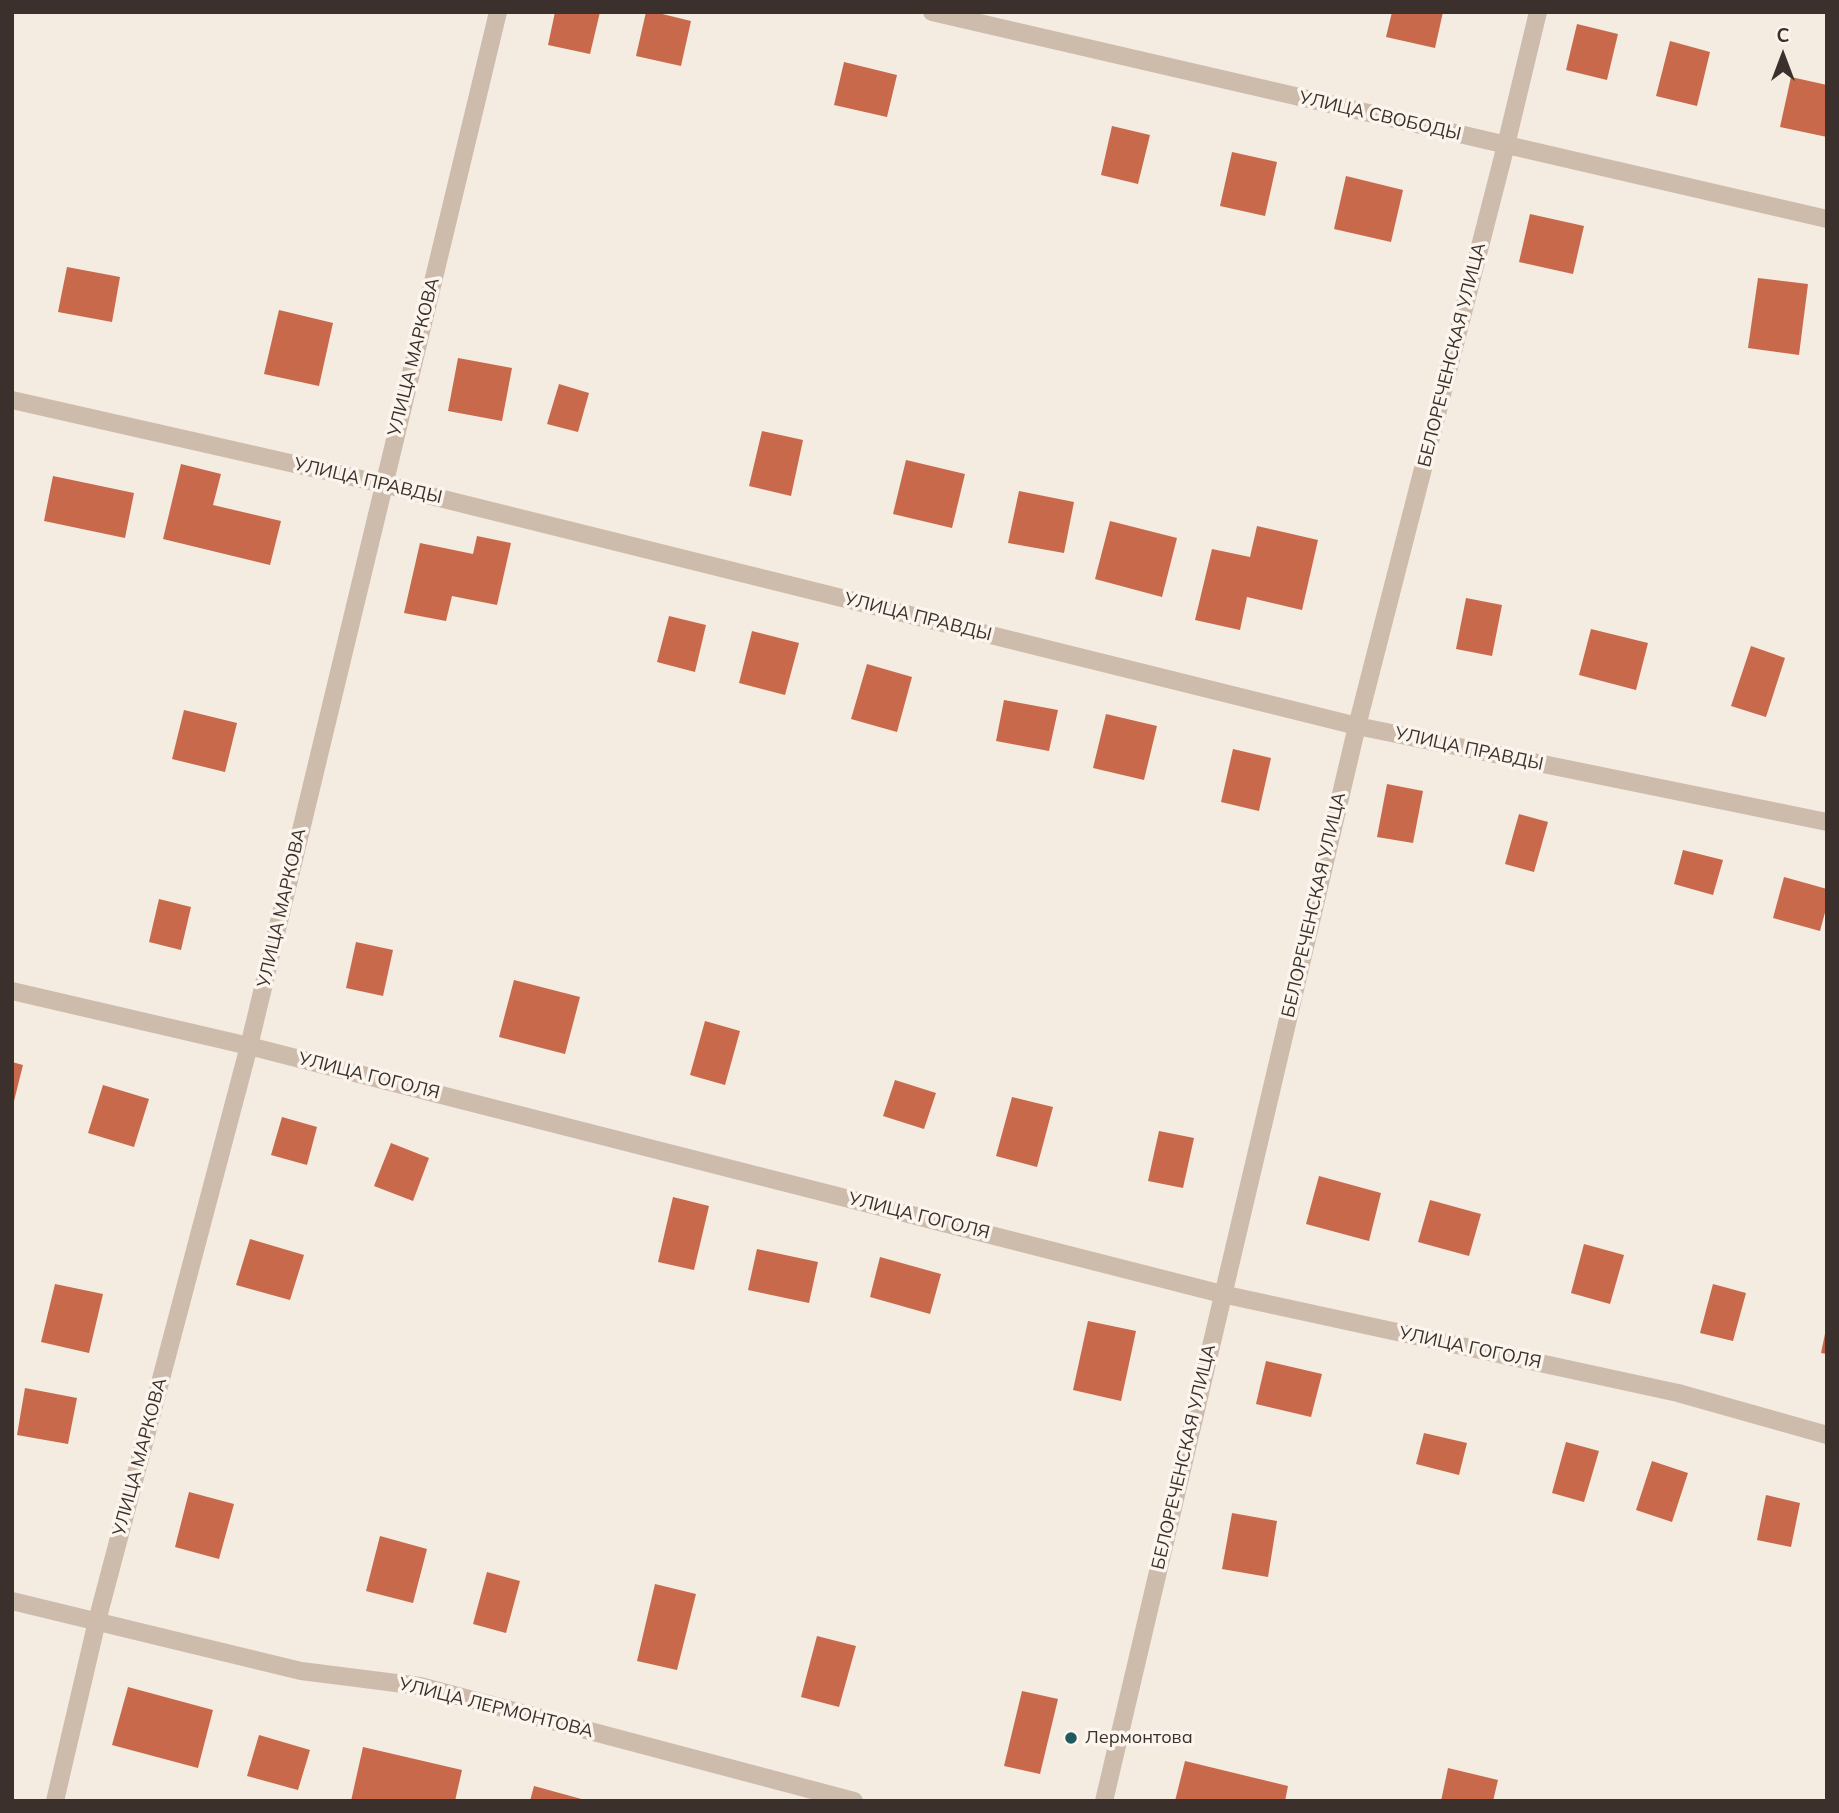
<!DOCTYPE html>
<html>
<head>
<meta charset="utf-8">
<style>
	body { margin:0 }
	#map { position:relative; width:1839px; height:1813px; overflow:hidden; background:#f4ebe1; font-family:Mulish,sans-serif }
	canvas { display:block }
	.frame { position:absolute; inset:0; border:14px solid #3b302b; pointer-events:none }
	.north { position:absolute; left:1748px; top:21px; width:70px; height:70px; -webkit-text-stroke:5px #fbf5ee; paint-order:stroke; rotate:0deg; font-size:19px; font-weight:700; line-height:28px; text-align:center; color:#3b302b }
	.north::after { content:''; display:block; margin:auto; width:24px; height:32px; background:#3b302b; clip-path:polygon(50% 0,100% 100%,50% 72%,0 100%) }
</style>
</head>
<body>
<div id="map">
<canvas width="1839" height="1813"></canvas>
<div class="frame"></div>
<div class="north">С</div>
</div>
<script>
const context = document.querySelector('canvas').getContext('2d');
context.lineJoin = 'round';
function paint(path, color) { context.fillStyle = color; context.fill(path, 'evenodd'); }
const shape = rows => new Path2D(rows.map(r => 'M' + r).join(''));
function stroke(path, color, width, dash) { context.strokeStyle = color; context.lineWidth = width; context.lineCap = dash ? 'butt' : 'round'; context.setLineDash(dash || []); context.stroke(path); }
function label(font, color, halo, rows, align = 'center') {
  context.font = font + ' Mulish,sans-serif'; context.lineWidth = 7; context.setLineDash([]); context.textBaseline = 'middle'; context.strokeStyle = halo; context.fillStyle = color; for (const [text, x, y, turn = 0] of rows) {
    context.save(); context.translate(x, y); context.rotate((+turn || 0) * Math.PI / 180); context.textAlign = isNaN(turn) ? turn : align; if (halo) context.strokeText(text, 0, 0); context.fillText(text, 0, 0); context.restore();
  }
}
const building = shape([
	[555,12,600,12,590,54,548,45],
	[646,12,654,12,691,21,681,66,636,56],
	[1392,12,1443,12,1435,48,1386,37],
	[1577,24,1618,34,1607,80,1566,70],
	[1670,41,1710,52,1697,106,1656,96],
	[844,62,897,75,887,117,834,105],
	[1791,77,1827,85,1827,137,1780,127],
	[1112,126,1150,135,1138,184,1101,175],
	[1232,152,1277,162,1265,216,1220,206],
	[1346,176,1403,190,1391,242,1334,229],
	[1530,214,1584,226,1573,274,1519,262],
	[67,267,120,277,112,322,58,312],
	[1758,278,1808,284,1799,355,1748,348],
	[279,310,333,323,319,386,264,374],
	[458,358,512,368,502,421,448,411],
	[559,384,589,393,578,432,547,424],
	[762,431,803,440,791,496,749,486],
	[906,460,965,474,952,528,893,514],
	[181,464,221,474,213,505,281,521,270,565,163,539],
	[53,476,134,493,125,538,44,521],
	[1019,491,1074,502,1064,553,1008,543],
	[1110,521,1177,538,1162,597,1095,579],
	[1257,526,1318,540,1302,610,1247,597,1240,630,1195,620,1212,549,1250,557],
	[477,536,511,543,497,605,452,596,446,621,404,613,420,543,473,554],
	[1466,598,1502,605,1492,656,1456,649],
	[669,616,706,625,695,672,657,662],
	[1591,629,1648,643,1636,690,1579,675],
	[752,631,799,643,785,695,739,683],
	[1751,646,1785,658,1766,717,1731,706],
	[867,664,912,677,897,732,851,719],
	[1004,700,1058,710,1049,751,996,741],
	[184,710,237,723,225,772,172,759],
	[1106,714,1157,726,1144,780,1093,768],
	[1233,749,1271,758,1259,811,1221,802],
	[1387,784,1423,791,1413,843,1377,837],
	[1519,814,1548,822,1534,872,1505,864],
	[1683,850,1723,860,1713,895,1674,884],
	[1784,877,1827,889,1827,905,1820,931,1773,918],
	[159,899,191,907,181,950,149,942],
	[356,942,393,950,383,996,346,988],
	[514,980,580,997,565,1054,499,1037],
	[705,1021,740,1031,725,1085,690,1075],
	[12,1062,23,1065,13,1105,12,1105],
	[895,1080,936,1093,924,1129,883,1116],
	[103,1085,149,1099,134,1147,88,1133],
	[1012,1097,1053,1107,1037,1167,996,1156],
	[282,1117,317,1127,307,1165,271,1155],
	[1159,1131,1194,1138,1183,1188,1148,1181],
	[391,1143,429,1158,413,1201,374,1186],
	[1319,1176,1381,1193,1369,1241,1306,1224],
	[673,1197,709,1206,694,1270,658,1262],
	[1430,1200,1481,1214,1469,1256,1418,1242],
	[250,1239,304,1255,290,1300,236,1285],
	[1584,1244,1624,1255,1610,1304,1571,1293],
	[757,1249,818,1262,809,1303,748,1290],
	[880,1257,941,1274,930,1314,870,1297],
	[55,1284,103,1294,89,1353,41,1342],
	[1713,1284,1746,1293,1733,1341,1700,1333],
	[1088,1321,1136,1331,1121,1401,1073,1390],
	[1826,1329,1827,1329,1827,1354,1821,1353],
	[1266,1361,1322,1374,1311,1417,1256,1404],
	[25,1388,77,1398,68,1444,17,1435],
	[1424,1433,1467,1443,1459,1475,1416,1464],
	[1566,1442,1599,1451,1584,1502,1552,1493],
	[1652,1461,1688,1473,1672,1522,1636,1510],
	[189,1492,234,1504,219,1559,175,1547],
	[1766,1495,1800,1503,1791,1547,1757,1540],
	[1232,1513,1277,1521,1268,1577,1222,1569],
	[380,1536,427,1549,413,1603,366,1591],
	[487,1572,520,1581,506,1633,473,1624],
	[655,1584,696,1594,677,1670,637,1661],
	[817,1636,856,1646,839,1707,801,1697],
	[128,1687,213,1710,198,1768,112,1745],
	[1022,1691,1058,1699,1040,1774,1004,1766],
	[259,1735,310,1750,298,1790,247,1776],
	[363,1747,462,1770,455,1801,351,1801],
	[1185,1761,1288,1786,1285,1801,1175,1801],
	[1448,1768,1498,1780,1493,1801,1441,1801],
	[534,1786,585,1800,584,1801,530,1801]
]);
const minor = shape([
	[932,12,1827,219],
	[12,400,383,484,1357,726,1827,822],
	[12,991,249,1046,1222,1294,1678,1393,1827,1435],
	[12,1601,301,1671,420,1686,854,1801],
	[55,1801,97,1621,249,1046,498,12],
	[1104,1801,1357,726,1506,145,1538,12]
]);
const markers = [
	[1071,1738,7,"#1f5a5e"]
];
const streetNames = [
	["УЛИЦА СВОБОДЫ",1380,116,13],
	["БЕЛОРЕЧЕНСКАЯ УЛИЦА",1452,355,-76],
	["УЛИЦА МАРКОВА",414,357,-76],
	["УЛИЦА ПРАВДЫ",368,481,13],
	["УЛИЦА ПРАВДЫ",918,617,14],
	["УЛИЦА ПРАВДЫ",1469,749,12],
	["БЕЛОРЕЧЕНСКАЯ УЛИЦА",1314,905,-77],
	["УЛИЦА МАРКОВА",282,908,-77],
	["УЛИЦА ГОГОЛЯ",369,1076,14],
	["УЛИЦА ГОГОЛЯ",919,1216,14],
	["УЛИЦА ГОГОЛЯ",1470,1348,12],
	["УЛИЦА МАРКОВА",140,1457,-75],
	["БЕЛОРЕЧЕНСКАЯ УЛИЦА",1184,1457,-77],
	["УЛИЦА ЛЕРМОНТОВА",496,1708,14]
];
const poiNames = [
	["Лермонтова",1085,1738]
];
paint(building, '#c8694b');
stroke(minor, '#cdbbac', 18);
for (const [x, y, r, color] of markers) { const dot = new Path2D(); dot.arc(x, y, r, 0, 2 * Math.PI); context.fillStyle = color; context.fill(dot); stroke(dot, '#fbf5ee', 2.5); }
label('18px', '#3b302b', '#fbf5ee', streetNames);
label('18px', '#3b302b', '#fbf5ee', poiNames, 'left');
</script>
</body>
</html>
